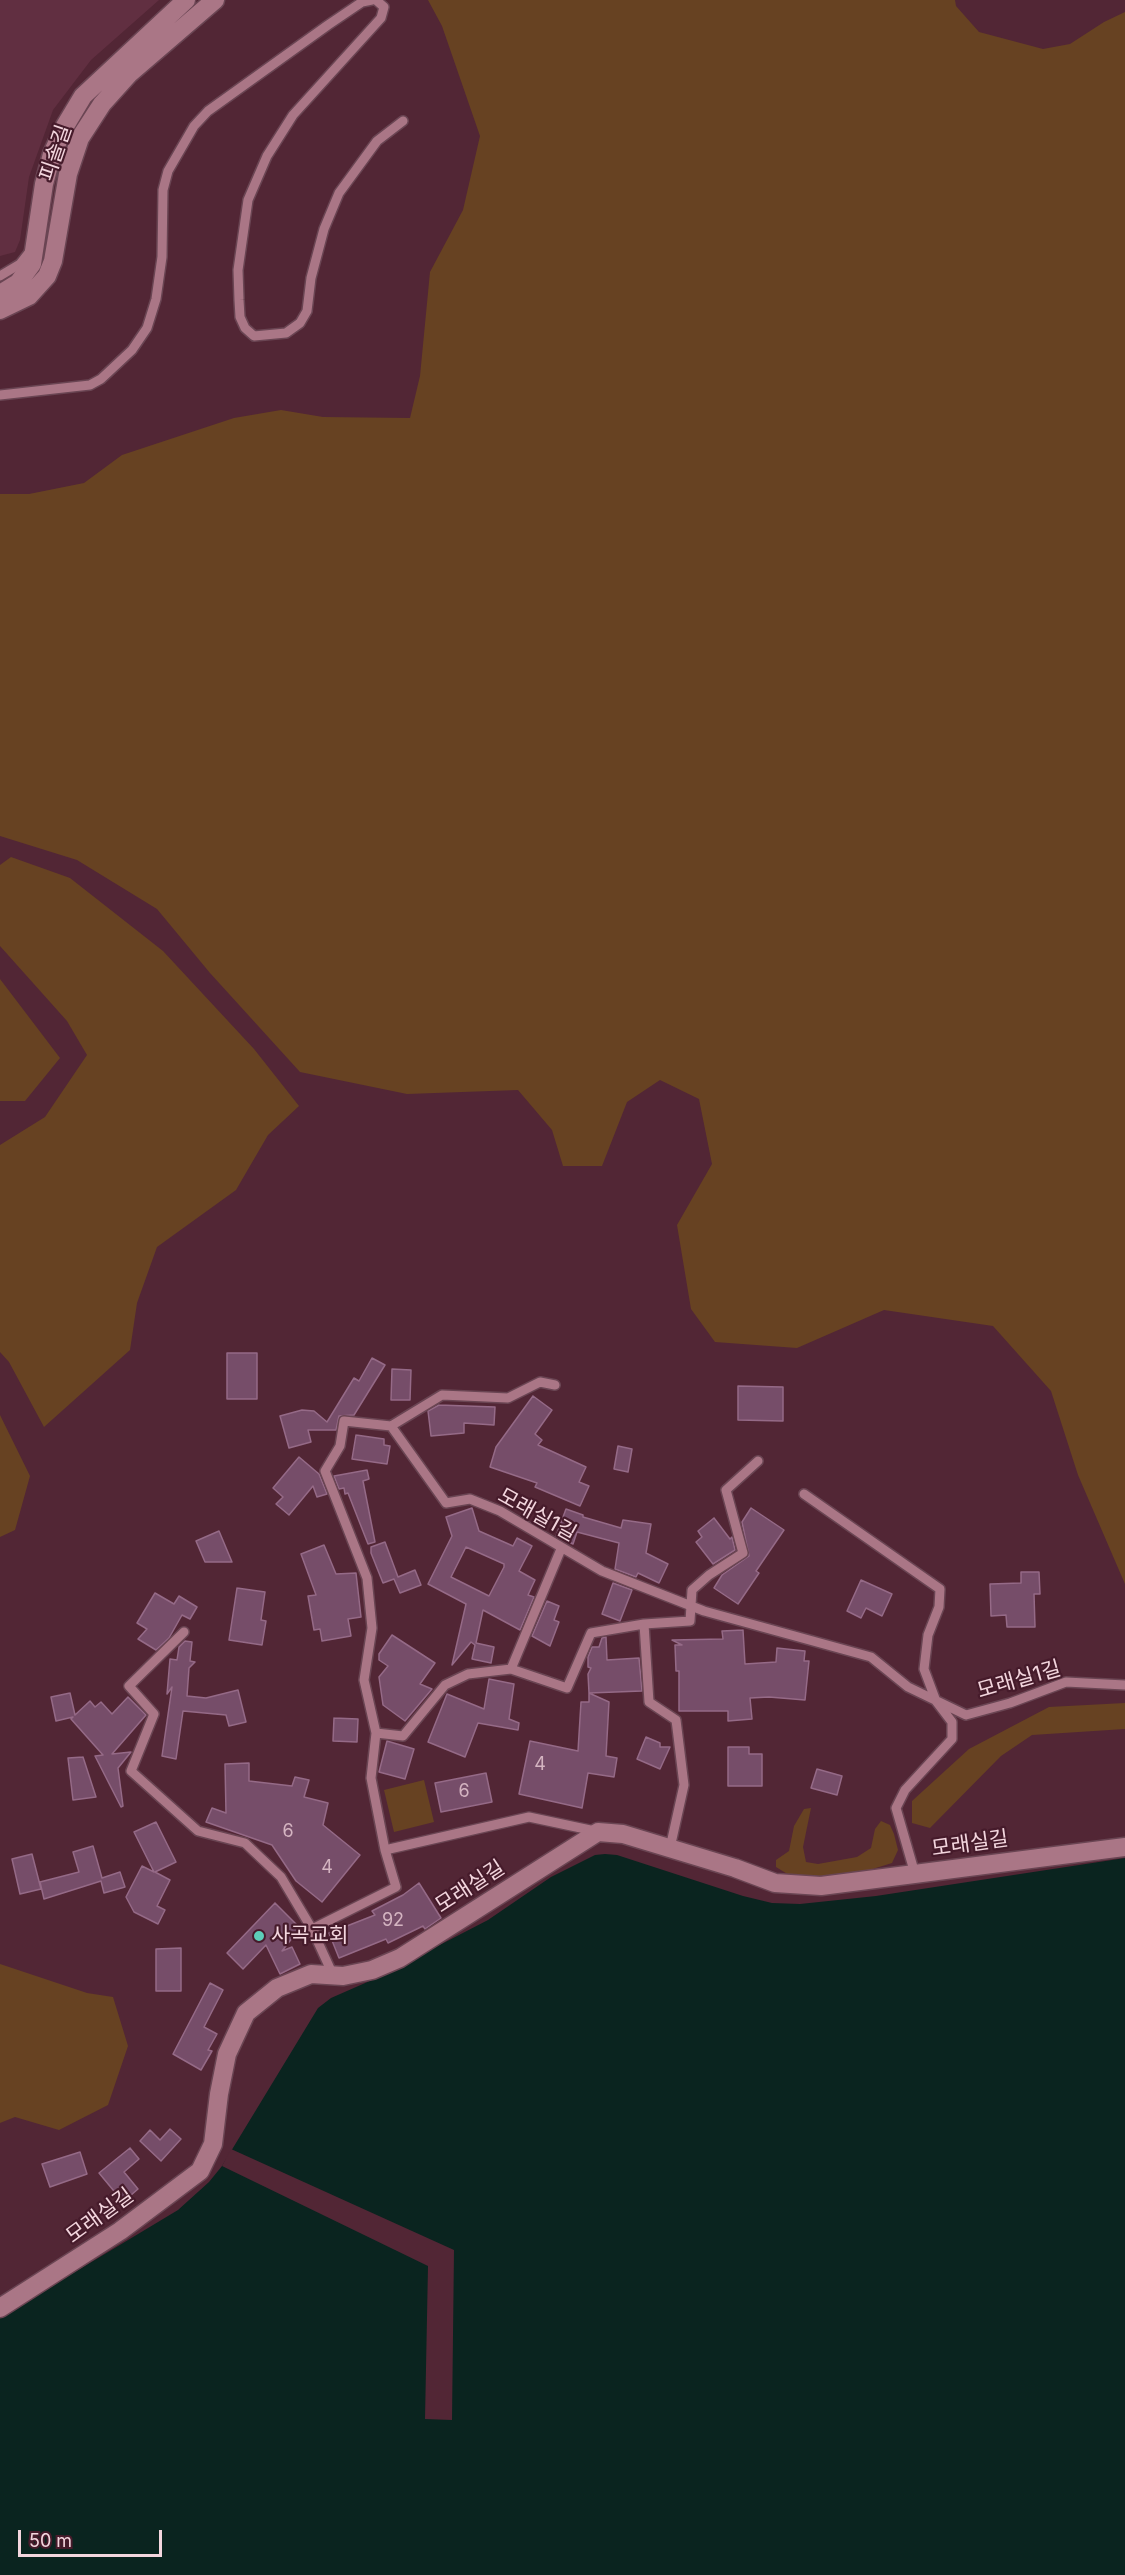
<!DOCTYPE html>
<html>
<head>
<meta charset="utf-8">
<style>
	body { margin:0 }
	#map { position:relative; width:1125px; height:2575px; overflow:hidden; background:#522635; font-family:Inter,sans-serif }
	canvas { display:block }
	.scale { position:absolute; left:18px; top:2530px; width:144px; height:27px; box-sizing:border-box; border:3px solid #f3d6de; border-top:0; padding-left:8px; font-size:18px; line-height:21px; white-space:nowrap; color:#f3d6de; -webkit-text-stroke:4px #461b2b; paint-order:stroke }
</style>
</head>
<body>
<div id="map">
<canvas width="1125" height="2575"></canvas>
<div class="scale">50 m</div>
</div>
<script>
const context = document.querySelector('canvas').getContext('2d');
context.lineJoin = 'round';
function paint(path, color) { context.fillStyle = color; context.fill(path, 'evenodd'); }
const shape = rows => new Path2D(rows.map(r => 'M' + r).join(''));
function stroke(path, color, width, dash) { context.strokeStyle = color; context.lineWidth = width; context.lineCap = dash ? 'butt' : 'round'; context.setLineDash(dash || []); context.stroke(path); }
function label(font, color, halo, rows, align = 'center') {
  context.font = font + ' Inter,"Noto Sans KR",sans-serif'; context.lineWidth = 4.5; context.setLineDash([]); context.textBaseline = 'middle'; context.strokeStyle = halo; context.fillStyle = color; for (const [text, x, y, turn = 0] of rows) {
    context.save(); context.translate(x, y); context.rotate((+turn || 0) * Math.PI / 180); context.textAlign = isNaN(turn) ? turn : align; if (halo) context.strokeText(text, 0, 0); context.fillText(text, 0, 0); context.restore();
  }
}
const built = shape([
	[0,0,159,0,91,60,53,110,29,177,20,240,15,252,0,256]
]);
const green = shape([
	[428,0,955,0,956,6,979,32,1043,49,1070,44,1104,22,1125,12,1125,1584,1078,1475,1051,1391,993,1326,884,1310,797,1348,715,1342,691,1309,677,1225,712,1164,699,1099,660,1080,627,1102,602,1166,563,1166,552,1130,518,1090,407,1094,300,1072,210,973,157,909,77,860,0,836,0,494,29,494,84,483,122,455,234,418,281,410,323,417,410,418,420,376,430,272,463,210,480,136,442,26],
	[11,857,70,878,163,951,254,1049,299,1106,268,1135,236,1190,157,1247,137,1303,130,1350,44,1427,9,1362,0,1352,0,1145,45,1117,87,1055,67,1021,0,946,0,865],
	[0,979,60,1058,25,1101,0,1101],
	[0,1415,30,1476,15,1530,0,1537],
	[1125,1703,1125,1729,1032,1735,1001,1756,930,1828,912,1823,912,1801,969,1749,1049,1707],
	[424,1780,434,1822,394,1832,384,1790],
	[811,1808,803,1847,806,1862,818,1864,857,1857,871,1848,875,1829,881,1821,890,1825,894,1834,898,1850,892,1863,847,1877,811,1879,789,1875,776,1867,776,1860,789,1851,794,1826,804,1809],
	[0,1964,87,1993,113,1997,128,2046,108,2105,59,2130,15,2117,0,2123]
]);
const water = shape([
	[605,1854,617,1855,743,1896,772,1903,800,1904,876,1896,1125,1858,1125,2575,0,2575,0,2317,178,2210,209,2182,222,2166,318,2008,331,1998,372,1980,488,1920,551,1877,595,1855]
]);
const pier = shape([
	[231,2149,454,2250,452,2420,425,2419,428,2266,222,2166]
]);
const building = shape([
	[227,1353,257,1353,257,1399,227,1399,227,1353],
	[372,1358,385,1365,354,1415,339,1416,336,1430,308,1430,311,1442,289,1448,280,1416,302,1410,314,1411,327,1422,354,1378,359,1381,372,1358],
	[392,1369,411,1370,410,1400,391,1400,392,1369],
	[738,1386,783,1387,783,1421,738,1420,738,1386],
	[533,1396,552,1410,535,1434,542,1440,538,1445,586,1467,579,1482,589,1486,580,1506,535,1487,537,1483,490,1467,496,1447,533,1396],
	[439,1405,495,1407,494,1425,464,1423,464,1433,431,1436,428,1411,439,1405],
	[356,1435,384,1439,384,1445,390,1446,387,1464,352,1459,356,1435],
	[618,1446,632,1449,628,1472,614,1469,618,1446],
	[299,1457,319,1474,327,1494,317,1497,313,1486,289,1515,276,1504,283,1497,273,1488,299,1457],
	[367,1470,369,1479,363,1481,375,1542,368,1544,348,1493,345,1494,344,1488,339,1489,334,1476,367,1470],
	[472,1508,479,1531,513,1546,517,1538,532,1546,519,1571,535,1580,528,1595,534,1597,520,1630,483,1610,476,1643,494,1647,491,1663,472,1659,475,1645,471,1642,452,1665,466,1604,428,1584,452,1536,446,1517,472,1508],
	[466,1547,504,1564,504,1567,489,1596,451,1577,466,1547],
	[751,1508,784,1530,756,1571,759,1573,738,1604,714,1588,722,1575,749,1556,742,1522,751,1508],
	[566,1509,583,1515,583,1517,621,1528,623,1520,651,1524,646,1553,668,1564,659,1583,638,1573,636,1577,615,1569,619,1543,577,1532,573,1544,556,1536,566,1509],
	[714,1518,730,1539,732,1537,735,1550,713,1564,696,1542,702,1537,698,1531,714,1518],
	[219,1531,232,1562,205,1562,196,1541,219,1531],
	[385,1542,398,1577,415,1570,421,1585,400,1593,394,1579,383,1583,371,1553,371,1547,385,1542],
	[324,1545,336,1574,356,1573,361,1617,348,1619,351,1636,322,1641,320,1629,314,1630,308,1596,316,1595,301,1554,324,1545],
	[1021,1572,1039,1572,1040,1594,1034,1594,1035,1627,1007,1627,1006,1615,991,1616,990,1584,1021,1583,1021,1572],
	[861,1580,892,1594,882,1616,866,1608,861,1618,847,1611,861,1580],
	[613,1583,632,1590,620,1621,602,1614,613,1583],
	[237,1588,265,1592,261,1620,266,1621,262,1645,229,1640,237,1588],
	[155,1593,174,1604,179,1596,197,1607,190,1619,182,1615,169,1638,156,1650,138,1639,147,1629,137,1623,155,1593],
	[547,1601,559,1606,554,1620,559,1622,550,1646,532,1636,547,1601],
	[743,1630,745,1664,776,1662,777,1648,805,1651,804,1661,809,1661,805,1700,769,1697,750,1698,752,1719,728,1721,728,1711,679,1711,679,1671,676,1671,675,1645,682,1645,672,1640,723,1639,722,1631,743,1630],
	[392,1635,435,1663,420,1684,432,1689,405,1721,383,1705,379,1677,388,1666,379,1660,379,1654,392,1635],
	[606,1637,607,1660,639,1658,642,1691,589,1693,588,1674,591,1668,588,1667,588,1657,592,1647,599,1647,602,1638,606,1637],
	[185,1641,192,1642,190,1661,195,1662,189,1668,187,1696,206,1698,238,1690,246,1722,229,1726,226,1715,183,1711,176,1759,162,1756,172,1687,167,1694,170,1659,177,1660,179,1647,185,1641],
	[489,1679,514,1684,509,1719,519,1723,518,1730,478,1723,465,1757,428,1742,447,1694,484,1709,489,1679],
	[70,1693,75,1715,90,1701,95,1707,101,1702,112,1714,128,1697,146,1715,112,1754,131,1752,118,1768,123,1806,121,1807,95,1756,103,1755,71,1719,73,1717,56,1721,51,1697,70,1693],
	[589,1693,609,1702,606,1756,617,1758,614,1777,588,1773,582,1808,519,1794,530,1741,578,1751,581,1702,589,1702,589,1693],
	[334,1718,358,1719,357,1742,333,1741,334,1718],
	[646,1737,660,1743,660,1747,670,1747,660,1769,637,1759,646,1737],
	[387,1741,414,1749,405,1779,379,1772,387,1741],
	[728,1747,749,1747,749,1754,762,1754,762,1786,728,1786,728,1747],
	[83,1757,96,1797,73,1800,68,1758,83,1757],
	[249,1763,249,1781,292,1786,295,1777,309,1780,304,1797,328,1803,323,1825,360,1855,322,1902,296,1881,272,1845,206,1822,212,1808,226,1813,225,1764,249,1763],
	[817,1769,842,1776,837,1795,811,1788,817,1769],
	[486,1773,492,1802,441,1812,435,1783,486,1773],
	[156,1822,176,1862,155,1872,170,1880,157,1906,165,1910,158,1924,134,1912,126,1897,142,1866,154,1872,134,1832,156,1822],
	[93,1846,102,1878,120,1872,125,1887,104,1893,101,1881,44,1899,40,1882,79,1872,73,1852,93,1846],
	[32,1854,41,1889,20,1894,12,1859,32,1854],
	[419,1883,441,1918,425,1929,423,1926,388,1943,386,1939,339,1958,329,1933,375,1915,372,1911,403,1895,419,1883],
	[275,1903,300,1928,282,1951,292,1947,300,1964,280,1974,266,1945,243,1969,227,1953,275,1903],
	[181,1948,181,1991,156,1991,156,1949,181,1948],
	[210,1983,223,1990,204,2027,217,2034,208,2050,212,2051,201,2070,173,2054,210,1983],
	[170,2129,181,2139,161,2161,140,2141,150,2130,160,2140,170,2129],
	[130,2148,139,2159,124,2172,138,2189,123,2202,99,2173,130,2148],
	[80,2152,87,2174,50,2187,42,2164,80,2152]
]);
const service = shape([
	[376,0,384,7,381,18,293,115,267,156,248,200,238,270,239,300,240,317,245,328,254,336,286,333,300,323,307,311,311,278,324,229,339,193,377,141,403,121],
	[0,276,20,264,31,250],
	[0,395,90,385,101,379,132,350,147,328,156,299,162,257,163,190,168,171,194,126,208,111,328,25,362,2,372,0],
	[391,1426,442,1395,508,1398,540,1382,555,1385],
	[804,1494,940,1589,939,1607,928,1635,924,1669,936,1701,952,1722,952,1739,905,1790,896,1808,915,1874],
	[184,1632,129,1686,154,1714,131,1771,198,1831,245,1843,281,1877,312,1929,333,1975],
	[511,1669,561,1549],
	[376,1733,403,1736,445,1685,468,1674,511,1669,567,1688,591,1633,644,1624],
	[595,1831,529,1817,385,1850,371,1778,376,1733,364,1680,372,1628,367,1578,325,1471,340,1446,344,1421,391,1426,446,1503,470,1499,500,1511,602,1571,704,1611,871,1657,908,1687,966,1715,1010,1703,1066,1682,1125,1685],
	[670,1848,684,1785,676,1720,649,1702,644,1624,690,1621,692,1590,709,1575,743,1553,726,1490,758,1461],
	[312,1929,396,1887,385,1850]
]);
const minor = shape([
	[0,294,18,283,32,264,44,184,52,154,65,126,83,96,186,0],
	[0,310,29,296,47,276,53,261,68,174,80,138,102,104,129,74,215,0],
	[0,2308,120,2231,200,2171,213,2144,219,2094,227,2054,246,2013,277,1988,311,1974,343,1976,372,1970,400,1958,598,1832,623,1834,735,1868,775,1883,821,1886,1125,1847]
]);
const markers = [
	[259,1936,6,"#5dceb9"]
];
const numberNames = [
	["4",540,1765],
	["6",464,1792],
	["6",288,1832],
	["4",327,1868],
	["92",393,1921]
];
const streetNames = [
	["피솔길",56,153,-71],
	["모래실1길",537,1515,29],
	["모래실1길",1019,1680,-16],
	["모래실길",970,1844,-8],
	["모래실길",470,1887,-33],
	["모래실길",100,2216,-36]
];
const poiNames = [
	["사곡교회",271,1936]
];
paint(built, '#612f41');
paint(green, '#674222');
paint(water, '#0a241f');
paint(pier, '#522635');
paint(building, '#764d69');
stroke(building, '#956a87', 1.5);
stroke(service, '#6a4553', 12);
stroke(minor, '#6a4553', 21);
stroke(service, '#aa7686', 9);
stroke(minor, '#aa7686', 18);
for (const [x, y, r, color] of markers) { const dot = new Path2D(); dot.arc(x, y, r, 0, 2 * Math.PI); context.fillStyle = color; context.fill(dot); stroke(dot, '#461b2b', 2); }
label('18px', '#d4b4c1', null, numberNames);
label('21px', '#f3d6de', '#461b2b', streetNames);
label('21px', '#f3d6de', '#461b2b', poiNames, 'left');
</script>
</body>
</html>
